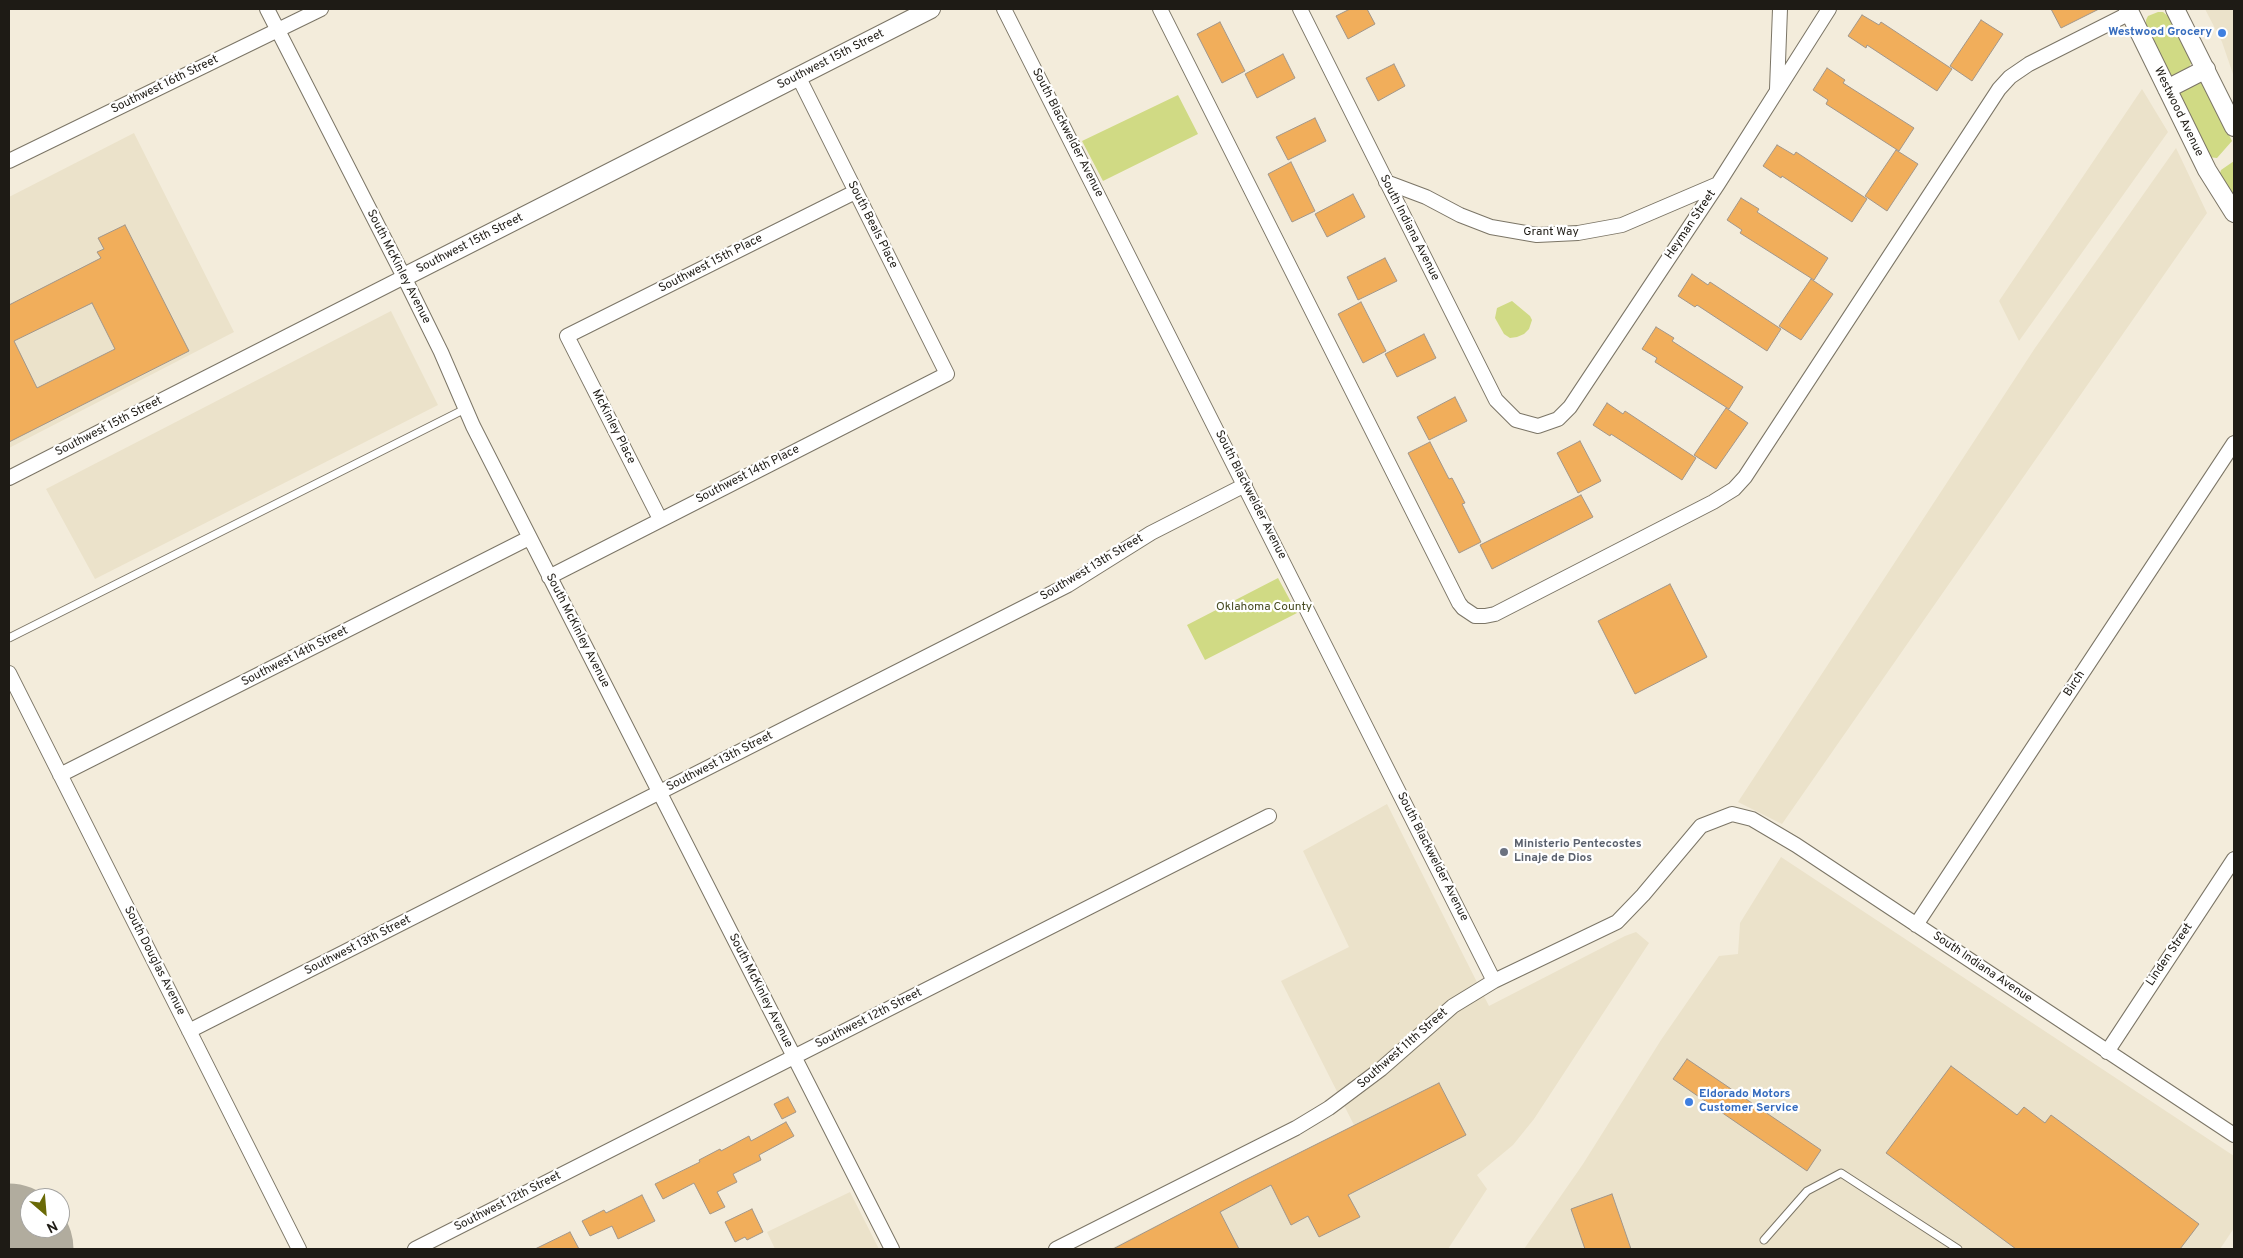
<!DOCTYPE html>
<html>
<head>
<meta charset="utf-8">
<style>
	body { margin:0 }
	#map { position:relative; width:2243px; height:1258px; overflow:hidden; background:#f3ecdb; font-family:Overpass,sans-serif }
	canvas { display:block }
	.frame { position:absolute; inset:0; border:10px solid #1e1b15; pointer-events:none }
	.north { position:absolute; left:20px; top:1188px; width:50px; height:50px; box-sizing:border-box; background:#fff; border:1px solid #a5a4a1; border-radius:50%; rotate:153deg; font-size:14px; font-weight:700; line-height:20px; text-align:center; color:#1e1b15 }
	.north::after { content:''; display:block; margin:auto; width:18px; height:22px; background:#6a6a07; clip-path:polygon(50% 0,100% 100%,50% 72%,0 100%) }
</style>
</head>
<body>
<div id="map">
<canvas width="2243" height="1258"></canvas>
<div class="frame"></div>
<div class="north">N</div>
</div>
<script>
const context = document.querySelector('canvas').getContext('2d');
context.lineJoin = 'round';
function paint(path, color) { context.fillStyle = color; context.fill(path, 'evenodd'); }
const shape = rows => new Path2D(rows.map(r => 'M' + r).join(''));
function stroke(path, color, width, dash) { context.strokeStyle = color; context.lineWidth = width; context.lineCap = dash ? 'butt' : 'round'; context.setLineDash(dash || []); context.stroke(path); }
function label(font, color, halo, rows, align = 'center') {
  context.font = font + ' Overpass,sans-serif'; context.lineWidth = 4.5; context.setLineDash([]); context.textBaseline = 'middle'; context.strokeStyle = halo; context.fillStyle = color; for (const [text, x, y, turn = 0] of rows) {
    context.save(); context.translate(x, y); context.rotate((+turn || 0) * Math.PI / 180); context.textAlign = isNaN(turn) ? turn : align; if (halo) context.strokeText(text, 0, 0); context.fillText(text, 0, 0); context.restore();
  }
}
const built = shape([
	[2205,9,2234,9,2234,77,2222,42],
	[2142,89,2168,132,2019,341,1999,301],
	[134,133,234,332,9,448,9,197],
	[2176,148,2207,213,1782,824,1738,802,2035,348],
	[391,311,438,405,95,579,46,489],
	[1387,804,1489,1006,1625,936,1636,932,1649,943,1534,1119,1513,1145,1477,1175,1487,1189,1448,1249,1110,1249,1354,1125,1281,981,1349,947,1303,851],
	[1781,857,2234,1156,2234,1228,2220,1249,1524,1249,1583,1164,1661,1040,1719,956,1738,954,1740,923],
	[850,1192,879,1249,775,1249,767,1232]
]);
const green = shape([
	[2158,12,2163,12,2170,18,2192,61,2188,70,2174,78,2169,77,2146,31,2146,20,2148,16],
	[2198,82,2204,84,2232,141,2217,158,2208,157,2177,92],
	[1178,95,1198,134,1103,181,1082,141],
	[2234,161,2234,202,2219,176,2221,170],
	[1512,301,1530,316,1532,320,1529,329,1524,334,1517,337,1510,338,1504,334,1495,318,1497,308],
	[1278,578,1297,613,1205,660,1187,625]
]);
const runway = shape([
	[9,1243,14,1249]
]);
const building = shape([
	[1350,9,1367,9,1375,24,1348,39,1336,16,1350,9],
	[2051,9,2099,9,2061,28,2051,9],
	[1862,15,1879,25,1881,22,1952,69,1937,91,1867,45,1866,48,1848,36,1862,15],
	[1981,20,2003,34,1972,81,1950,66,1981,20],
	[1220,22,1245,71,1222,83,1197,34,1220,22],
	[1283,54,1295,78,1257,98,1245,74,1283,54],
	[1394,64,1405,86,1378,101,1366,78,1394,64],
	[1827,68,1845,80,1843,83,1914,128,1899,151,1826,104,1828,100,1813,90,1827,68],
	[1315,118,1326,141,1288,160,1276,137,1315,118],
	[1777,145,1794,155,1796,152,1867,199,1852,222,1782,176,1781,178,1763,166,1777,145],
	[1896,150,1918,164,1887,211,1865,196,1896,150],
	[1291,162,1315,211,1292,222,1268,174,1291,162],
	[1353,194,1365,217,1327,237,1315,214,1353,194],
	[1741,198,1759,209,1757,212,1828,258,1814,280,1740,233,1742,230,1727,220,1741,198],
	[125,225,189,351,9,442,9,305,101,258,97,252,104,249,98,238,125,225],
	[92,303,115,349,37,388,14,341,92,303],
	[1385,258,1397,281,1358,300,1347,277,1385,258],
	[1692,274,1708,285,1710,282,1781,329,1767,351,1697,305,1695,307,1678,296,1692,274],
	[1811,279,1833,294,1801,340,1779,326,1811,279],
	[1361,302,1386,351,1363,363,1338,314,1361,302],
	[1656,327,1674,338,1672,341,1743,387,1729,409,1655,362,1657,358,1642,349,1656,327],
	[1424,334,1436,358,1397,377,1385,354,1424,334],
	[1455,397,1467,421,1429,440,1417,417,1455,397],
	[1607,403,1623,414,1625,411,1696,458,1682,480,1611,434,1610,436,1593,425,1607,403],
	[1726,408,1748,423,1716,469,1694,455,1726,408],
	[1580,441,1601,481,1578,493,1557,453,1580,441],
	[1430,442,1449,479,1452,478,1465,503,1462,504,1481,542,1459,553,1408,453,1430,442],
	[1581,495,1593,517,1492,569,1480,545,1581,495],
	[1670,584,1707,657,1635,694,1598,621,1670,584],
	[1687,1059,1821,1150,1807,1171,1673,1079,1687,1059],
	[1951,1066,2017,1115,2024,1107,2045,1123,2051,1115,2199,1224,2180,1249,2016,1249,1886,1153,1951,1066],
	[1439,1083,1466,1135,1348,1195,1360,1217,1319,1237,1308,1216,1291,1225,1271,1185,1220,1212,1239,1249,1113,1249,1243,1181,1439,1083],
	[788,1097,796,1112,782,1119,774,1104,788,1097],
	[786,1122,794,1136,759,1155,761,1160,733,1174,737,1182,717,1192,725,1207,710,1214,694,1183,663,1199,655,1184,700,1162,699,1160,720,1149,721,1151,749,1136,751,1141,786,1122],
	[1612,1194,1631,1249,1585,1249,1571,1209,1612,1194],
	[642,1195,655,1221,618,1239,612,1226,590,1236,582,1221,604,1210,606,1213,642,1195],
	[752,1209,763,1232,747,1240,745,1237,735,1242,725,1222,752,1209],
	[570,1232,579,1249,535,1249,570,1232]
]);
const service = shape([
	[9,638,465,409],
	[1764,1240,1807,1191,1841,1173,1958,1249]
]);
const minor = shape([
	[267,9,404,277,441,352,473,426,892,1249],
	[1004,9,1494,981],
	[1160,9,1459,603,1463,608,1475,616,1485,616,1495,614,1713,502,1734,489,1745,477,1999,89,2010,77,2029,64,2130,13],
	[1300,9,1496,400,1516,420,1538,426,1558,419,1570,407,1718,184,1829,9],
	[1777,89,1780,9],
	[9,161,321,9],
	[1386,182,1426,197,1460,215,1491,227,1537,235,1578,233,1622,225,1718,184],
	[9,478,404,277],
	[660,519,567,336,855,192],
	[549,577,947,374,798,76],
	[9,673,299,1249],
	[60,775,529,538],
	[1916,925,2234,443],
	[189,1031,1068,585,1151,533,1245,485],
	[2107,1052,2234,859],
	[415,1249,1269,816],
	[1056,1249,1296,1128,1329,1108,1381,1069,1453,1006,1494,981,1617,922,1643,895,1701,826,1732,814,1752,819,1796,845,2234,1135]
]);
const tertiary = shape([
	[2128,9,2207,170,2234,213],
	[2175,9,2234,127],
	[2167,89,2206,69],
	[404,277,931,9]
]);
const markers = [
	[2222,33,5,"#3f7fe0"],
	[1504,852,5,"#6b7280"],
	[1689,1102,5,"#3f7fe0"]
];
const shopNames = [
	["Westwood Grocery",2212,33],
	["Eldorado Motors",1699,1095,"left"],
	["Customer Service",1699,1109,"left"]
];
const streetNames = [
	["Southwest 15th Street",831,60,-27],
	["Southwest 16th Street",165,85,-26],
	["Westwood Avenue",2178,112,64],
	["South Blackwelder Avenue",1067,133,63],
	["South Beals Place",872,225,63],
	["Heyman Street",1691,225,-56],
	["South Indiana Avenue",1409,228,63],
	["Grant Way",1551,233],
	["Southwest 15th Street",470,244,-27],
	["Southwest 15th Place",711,264,-27],
	["South McKinley Avenue",398,267,63],
	["Southwest 15th Street",109,427,-27],
	["McKinley Place",613,427,63],
	["Southwest 14th Place",748,475,-27],
	["South Blackwelder Avenue",1250,495,63],
	["Southwest 13th Street",1092,568,-31],
	["South McKinley Avenue",577,631,63],
	["Southwest 14th Street",295,657,-27],
	["Birch",2075,684,-57],
	["Southwest 13th Street",720,762,-27],
	["South Blackwelder Avenue",1432,857,63],
	["Southwest 13th Street",358,946,-27],
	["Linden Street",2170,955,-56],
	["South Douglas Avenue",154,961,63],
	["South Indiana Avenue",1982,968,34],
	["South McKinley Avenue",760,991,63],
	["Southwest 12th Street",869,1019,-27],
	["Southwest 11th Street",1403,1049,-41],
	["Southwest 12th Street",508,1202,-27]
];
const parkNames = [
	["Oklahoma County",1264,608]
];
const worshipNames = [
	["Ministerio Pentecostes",1514,845],
	["Linaje de Dios",1514,859]
];
paint(built, '#ebe2ca');
paint(green, '#d0da84');
stroke(runway, '#b1ac9e', 119);
paint(building, '#f1ae5b');
stroke(building, '#a29689', 1);
stroke(service, '#7b7566', 9);
stroke(minor, '#7b7566', 16);
stroke(tertiary, '#7b7566', 20);
stroke(service, '#fff', 7);
stroke(minor, '#fff', 14);
stroke(tertiary, '#fff', 18);
for (const [x, y, r, color] of markers) { const dot = new Path2D(); dot.arc(x, y, r, 0, 2 * Math.PI); context.fillStyle = color; context.fill(dot); stroke(dot, '#fff', 2); }
label('bold 12px', '#366cbe', '#fff', shopNames, 'right');
label('12px', '#1e1b15', '#fff', streetNames);
label('12px', '#474b21', '#fff', parkNames);
label('bold 12px', '#5b616d', '#fff', worshipNames, 'left');
</script>
</body>
</html>
